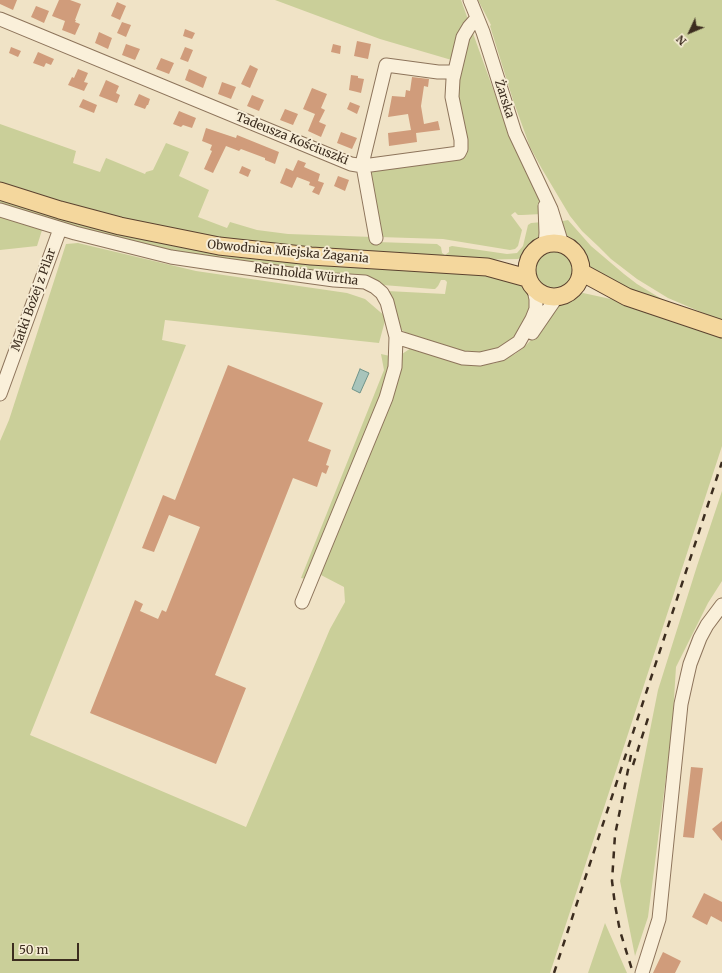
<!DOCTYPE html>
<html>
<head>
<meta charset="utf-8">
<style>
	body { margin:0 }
	#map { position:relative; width:722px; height:973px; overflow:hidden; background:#f0e3c6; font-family:Merriweather,serif }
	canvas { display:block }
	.north { position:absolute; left:670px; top:12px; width:40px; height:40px; -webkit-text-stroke:3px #f7edd6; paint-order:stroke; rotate:226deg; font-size:11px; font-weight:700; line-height:16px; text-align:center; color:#3c2d1f }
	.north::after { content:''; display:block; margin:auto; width:14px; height:18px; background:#3c2d1f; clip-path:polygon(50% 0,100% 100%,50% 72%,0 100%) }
	.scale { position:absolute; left:12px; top:943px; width:67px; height:18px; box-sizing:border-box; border:2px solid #3c2d1f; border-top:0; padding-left:5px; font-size:12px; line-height:14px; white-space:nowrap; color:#3c2d1f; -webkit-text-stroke:3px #f7edd6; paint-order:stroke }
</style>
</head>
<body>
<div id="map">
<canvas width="722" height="973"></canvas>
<div class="north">N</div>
<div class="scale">50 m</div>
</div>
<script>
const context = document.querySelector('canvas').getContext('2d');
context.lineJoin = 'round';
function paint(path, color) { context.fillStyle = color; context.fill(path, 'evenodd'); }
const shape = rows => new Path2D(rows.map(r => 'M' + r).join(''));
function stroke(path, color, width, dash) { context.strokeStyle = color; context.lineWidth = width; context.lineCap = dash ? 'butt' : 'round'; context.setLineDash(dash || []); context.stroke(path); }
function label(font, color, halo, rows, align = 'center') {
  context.font = font + ' Merriweather,serif'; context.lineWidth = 4; context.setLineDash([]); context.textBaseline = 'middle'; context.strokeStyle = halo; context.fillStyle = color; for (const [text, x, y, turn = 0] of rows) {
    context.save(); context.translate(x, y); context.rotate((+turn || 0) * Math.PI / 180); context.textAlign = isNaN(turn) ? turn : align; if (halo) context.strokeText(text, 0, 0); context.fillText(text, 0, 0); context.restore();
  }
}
const green = shape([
	[275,0,461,0,506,125,538,195,541,205,542,214,522,215,518,215,515,212,511,215,522,230,518,246,515,249,510,250,443,239,379,237,369,170,461,159,466,155,460,124,455,61,380,39],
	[478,0,722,0,722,321,668,298,637,279,611,259,599,247,582,231,570,216,542,169,530,147,513,100,490,26,491,25],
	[0,124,76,151,73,163,100,172,106,158,145,174,146,172,153,170,166,143,189,152,179,176,209,190,198,217,227,228,230,222,257,230,288,234,373,237,377,242,437,244,441,247,442,253,445,255,449,252,449,247,452,246,507,254,517,253,523,246,528,225,531,223,543,222,540,241,528,254,518,259,465,260,371,254,170,232,0,186],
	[0,196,84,222,485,272,527,285,531,294,532,303,519,334,500,349,482,353,464,353,413,337,405,332,400,329,387,291,445,294,447,282,445,280,441,280,438,286,435,289,433,289,383,285,197,258,0,208],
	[0,215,43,227,37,246,0,250],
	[568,220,591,246,624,274,637,284,670,304,624,291,585,268,583,259,578,251,566,241,558,222],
	[78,243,196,271,347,293,365,299,386,317,379,343,165,320,162,340,186,345,30,735,246,827,330,629,345,602,344,587,319,574,402,354,411,348,481,365,496,363,515,354,522,349,536,335,561,302,574,295,583,293,620,301,722,336,722,446,550,973,0,973,0,441,9,420,66,244],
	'534 271a20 20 0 1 1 40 0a20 20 0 1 1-40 0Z',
	[381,354,390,356,389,373,306,579,301,578,384,370],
	[722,491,722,581,708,603,676,667,672,730,648,917,635,956,620,881,658,690,697,566],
	[605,923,627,973,588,973]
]);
const water = shape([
	[360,369,369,373,360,393,352,389,360,369]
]);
const building = shape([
	[0,0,17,0,13,10,0,4],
	[59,0,70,0,81,4,75,20,76,20,75,22,80,24,75,35,62,30,65,21,52,16],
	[117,2,126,6,120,20,111,16],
	[36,6,49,11,44,23,31,17],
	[122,22,131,25,126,37,117,33],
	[185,29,195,33,192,39,183,36],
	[99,32,112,38,108,49,95,43],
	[357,41,371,44,368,59,354,56],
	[126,44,140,49,135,60,122,55],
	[333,44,341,46,340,54,331,52],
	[11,47,21,51,18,57,9,53],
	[185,47,193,50,188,62,180,59],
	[38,52,54,59,51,65,46,63,44,67,33,63],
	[161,58,174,63,169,74,156,69],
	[250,65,258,69,250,88,241,84],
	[78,69,88,73,84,82,88,83,84,91,68,85,72,77,74,78],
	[189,69,207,77,203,88,185,80],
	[351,75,358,76,358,78,364,79,361,93,349,90],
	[412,77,429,79,428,87,424,86,421,106,424,124,438,121,440,130,416,133,417,142,389,146,388,133,411,130,408,114,388,117,392,96,405,97,406,90,410,91],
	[106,80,119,86,116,93,120,95,117,103,99,96],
	[222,82,236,87,231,99,218,94],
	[312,88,327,94,321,108,325,110,319,122,326,125,321,137,308,131,315,114,303,109],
	[139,94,150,99,148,105,147,105,145,109,134,105],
	[252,95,264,100,259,111,247,106],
	[83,99,97,105,94,113,79,107],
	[350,102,360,106,357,114,347,109],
	[285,109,298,114,293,125,280,120],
	[179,111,196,118,192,128,183,125,181,127,173,124],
	[206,128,236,138,237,135,279,152,275,164,265,160,265,158,241,149,239,151,226,146,213,173,204,169,212,151,210,150,212,145,202,141],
	[341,132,357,138,352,149,337,143],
	[298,160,306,163,304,167,320,174,318,181,324,183,319,195,312,192,315,187,309,185,310,182,297,177,292,188,280,183,286,168,293,171],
	[242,166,251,170,248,177,239,173],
	[338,176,349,180,345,191,334,186],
	[228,365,323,403,308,441,331,450,326,465,329,466,326,474,322,472,317,487,293,478,215,675,246,688,216,764,90,713,135,600,143,604,140,611,158,619,162,610,166,612,200,527,169,515,154,552,142,548,163,495,175,500],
	[691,767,703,768,694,838,683,837],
	[722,821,722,841,712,829],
	[704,893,722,902,722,922,711,916,707,925,692,917],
	[663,952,681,961,675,973,653,973]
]);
const minor = shape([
	[470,0,483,32,515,133,551,209,562,244],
	[0,19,351,164,363,166,459,153,461,149,461,140,452,97,453,79,463,37,469,27,477,18],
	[545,206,546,233,545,245],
	[0,210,75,233,171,257,225,265,334,280,365,282,375,287,382,293,387,302,396,337,395,367,386,398,302,602],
	[376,238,363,166,363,160,386,65,438,72,454,72],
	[532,333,556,298],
	[396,337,463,358,480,359,501,354,519,342,532,319,536,309,536,299,534,290],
	[0,394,60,229],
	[642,973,659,919,681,704,687,677,690,664,700,638,707,625,722,605]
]);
const major = shape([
	[0,191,60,210,120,226,219,246,311,256,487,267,527,278],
	'527 270a27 27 0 1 1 54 0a27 27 0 1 1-54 0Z',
	[581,272,627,297,722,329]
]);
const rail = shape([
	[631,755,615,835,612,881,615,905,620,931,633,973],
	[633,765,650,712],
	[554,973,722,462]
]);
const streetNames = [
	["Żarska",504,99,72],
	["Tadeusza Kościuszki",292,139,22],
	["Obwodnica Miejska Żagania",288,252,5],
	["Reinholda Würtha",306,275,7],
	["Matki Bożej z Pilar",34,300,-70]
];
paint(green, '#cacf99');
paint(water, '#a8c4bb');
stroke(water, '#6e9389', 1);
paint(building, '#d09c7b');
stroke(minor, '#8d745b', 15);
stroke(major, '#5b422f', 19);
stroke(minor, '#faf0da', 13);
stroke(major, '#f4d79d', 17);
stroke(rail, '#3c2d1f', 2.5, [7, 7]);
label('12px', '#3c2d1f', '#f7edd6', streetNames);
</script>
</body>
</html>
